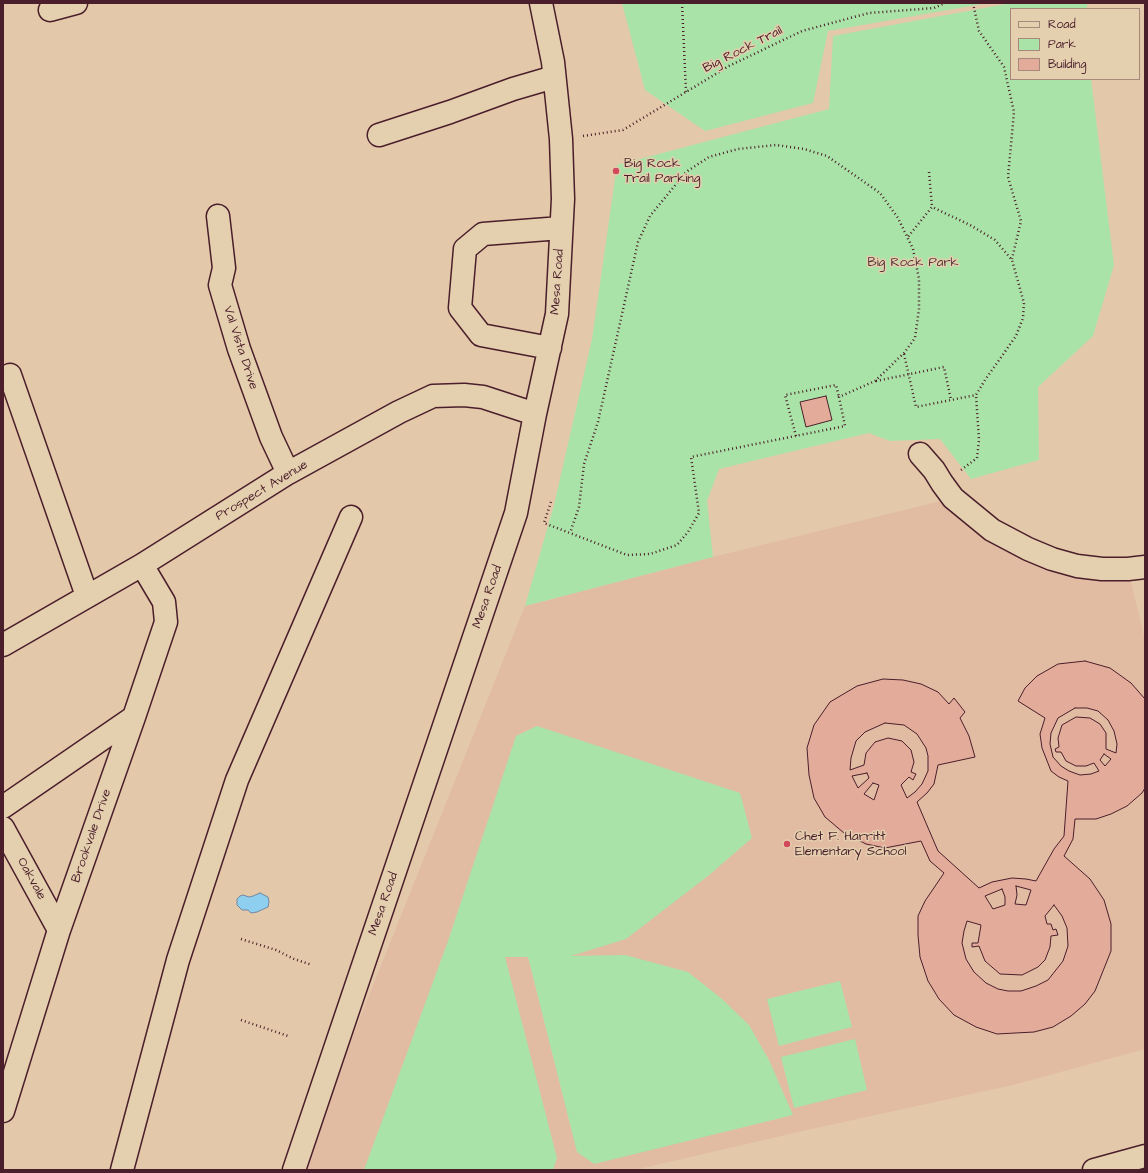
<!DOCTYPE html>
<html>
<head>
<meta charset="utf-8">
<style>
	body { margin:0 }
	#map { position:relative; width:1148px; height:1173px; overflow:hidden; background:#e4c8aa; font-family:"Architects Daughter",sans-serif }
	canvas { display:block }
	.frame { position:absolute; inset:0; border:4px solid #4a1f2b; pointer-events:none }
	.legend { position:absolute; left:1010px; top:8px; width:130px; height:72px; box-sizing:border-box; background:#e4cfae; border:1px solid #a6897a; margin:0; padding:5px 7px; list-style:none; font-size:12px; color:#4a1f2b }
	.legend li { display:flex; align-items:center; gap:8px; height:20px }
	.legend b { width:20px; border:1px solid #a6897a }
</style>
</head>
<body>
<div id="map">
<canvas width="1148" height="1173"></canvas>
<div class="frame"></div>
<ul class="legend">
<li><b style="height:5px;background:#e4cfae"></b>Road</li>
<li><b style="height:11px;background:#aae3a8"></b>Park</li>
<li><b style="height:11px;background:#e3ab9a"></b>Building</li>
</ul>
</div>
<script>
const context = document.querySelector('canvas').getContext('2d');
context.lineJoin = 'round';
function paint(path, color) { context.fillStyle = color; context.fill(path, 'evenodd'); }
const shape = rows => new Path2D(rows.map(r => 'M' + r).join(''));
function stroke(path, color, width, dash) { context.strokeStyle = color; context.lineWidth = width; context.lineCap = dash ? 'butt' : 'round'; context.setLineDash(dash || []); context.stroke(path); }
function label(font, color, halo, rows, align = 'center') {
  context.font = font + ' "Architects Daughter",sans-serif'; context.lineWidth = 3; context.setLineDash([]); context.textBaseline = 'middle'; context.strokeStyle = halo; context.fillStyle = color; for (const [text, x, y, turn = 0] of rows) {
    context.save(); context.translate(x, y); context.rotate((+turn || 0) * Math.PI / 180); context.textAlign = isNaN(turn) ? turn : align; if (halo) context.strokeText(text, 0, 0); context.fillText(text, 0, 0); context.restore();
  }
}
const built = shape([
	[953,498,1028,549,1128,569,1145,640,1145,1049,1013,1085,798,1132,635,1170,299,1170,525,606,713,557]
]);
const green = shape([
	[622,3,988,3,828,31,813,103,705,131,645,90],
	[1011,3,1087,3,1087,9,1011,9,1011,79,1091,79,1114,265,1093,336,1038,387,1039,460,971,479,940,439,890,441,869,433,719,469,707,501,713,557,525,606,554,505,592,339,617,165,829,109,833,36],
	[537,726,740,793,752,838,708,876,626,939,571,956,625,955,688,972,722,999,749,1025,769,1060,793,1115,594,1164,577,1152,528,957,505,957,557,1158,553,1170,364,1170,448,941,516,736],
	[840,981,852,1027,779,1046,767,999],
	[855,1039,867,1090,794,1108,781,1057]
]);
const water = shape([
	[260,893,268,897,269,902,268,907,257,912,251,913,248,910,242,910,237,905,237,899,240,896,243,895,249,897,253,896,260,893]
]);
const building = shape([
	[826,396,832,420,806,427,800,402,826,396],
	[1085,661,1110,668,1131,683,1145,699,1145,788,1142,793,1127,806,1111,814,1096,819,1075,819,1073,839,1064,856,1090,879,1104,900,1111,924,1111,951,1095,991,1085,1004,1071,1016,1053,1027,1034,1032,997,1034,976,1027,954,1015,939,999,928,981,920,957,918,935,918,916,925,901,944,873,930,861,921,841,885,848,866,844,844,833,825,817,814,798,809,775,807,748,814,725,830,702,857,686,883,679,903,680,921,684,938,692,949,704,954,698,965,712,960,718,969,736,975,757,938,765,934,784,927,793,917,802,938,851,979,888,992,882,1012,878,1026,879,1036,881,1054,849,1064,836,1068,781,1059,777,1051,771,1042,748,1040,734,1045,718,1018,701,1025,688,1037,676,1058,664,1085,661],
	[1075,708,1087,708,1098,711,1108,720,1114,731,1117,744,1116,753,1106,749,1106,733,1100,724,1090,718,1076,717,1062,725,1058,738,1059,747,1055,749,1056,752,1061,752,1066,761,1076,766,1086,766,1094,763,1099,771,1091,774,1080,775,1069,771,1061,766,1053,757,1050,744,1051,733,1058,718,1075,708],
	[885,723,904,725,917,734,926,748,928,756,928,771,922,784,915,792,907,798,901,785,909,777,913,780,916,774,911,772,914,762,911,750,902,741,888,738,875,742,866,753,864,765,850,770,851,758,856,741,865,732,885,723],
	[1104,754,1111,759,1105,766,1100,760,1104,754],
	[867,773,869,778,858,788,852,776,867,773],
	[873,783,879,785,874,800,864,794,873,783],
	[1016,886,1031,890,1026,905,1015,904,1017,895,1016,886],
	[1002,889,1005,897,1005,905,993,909,985,896,1002,889],
	[1054,905,1062,916,1067,928,1068,946,1063,961,1048,980,1036,986,1021,991,1008,991,998,989,986,983,974,972,966,959,962,943,964,931,967,921,981,925,978,943,972,943,972,947,979,946,985,961,1000,974,1022,975,1038,967,1045,960,1050,947,1051,936,1058,935,1056,929,1053,930,1051,924,1047,924,1045,916,1054,905]
]);
const path = shape([
	[682,3,686,92],
	[973,3,979,31,1004,67,1014,112,1008,177,1021,221,1012,259],
	[583,136,623,130,729,66,802,31,869,13,934,8,945,3],
	[929,172,932,207],
	[904,354,916,407,976,395,985,380,1016,336,1023,318,1024,303,1012,260,995,240,970,225,932,207,907,238],
	[876,381,944,367,951,400],
	[796,436,785,395,836,385,839,397],
	[961,470,977,458,979,440,976,395],
	[551,502,544,523,627,555,650,554,677,545,688,532,699,513,691,457,845,426,839,397,875,381,904,353,915,338,919,309,919,279,913,249,898,218,880,193,827,156,804,149,776,145,738,149,709,157,686,172,650,216,638,242,598,422,584,464,579,507,570,533],
	[241,939,276,950,294,959,312,965],
	[241,1020,288,1036]
]);
const minor = shape([
	[50,10,76,3],
	[379,135,450,112,513,89,554,77],
	[218,216,224,268,220,285,239,349,271,437,288,473],
	[550,348,481,335,460,308,465,249,483,234,561,228],
	[10,375,87,596],
	[920,454,934,470,942,483,953,498,992,530,1028,549,1052,559,1077,566,1102,569,1128,569,1145,567],
	[3,645,142,565,288,473,399,412,433,396,464,395,483,397,535,414],
	[3,807,134,717],
	[3,828,59,930],
	[3,1111,59,930,134,717,166,622,164,602,142,565],
	[122,1170,178,960,237,780,351,517],
	[294,1170,516,513,535,414,557,314,563,199,561,139,553,62,541,3],
	[1094,1170,1145,1156]
]);
const markers = [
	[616,171,4,"#d1495b"],
	[787,844,4,"#d1495b"]
];
const streetNames = [
	["Big Rock Trail",743,50,-27],
	["Mesa Road",558,282,-86],
	["Val Vista Drive",240,348,72],
	["Prospect Avenue",262,491,-31],
	["Mesa Road",488,597,-71],
	["Brookvale Drive",92,836,-71],
	["Oakvale",31,879,61],
	["Mesa Road",384,904,-71]
];
const poiNames = [
	["Big Rock",624,164],
	["Trail Parking",624,179],
	["Chet F. Harritt",795,837],
	["Elementary School",795,852]
];
const parkNames = [
	["Big Rock Park",913,263]
];
paint(built, '#e1bca3');
paint(green, '#aae3a8');
paint(water, '#8eceef');
stroke(water, '#7388a1', 1);
paint(building, '#e3ab9a');
stroke(building, '#4a1f2b', 1);
stroke(minor, '#4a1f2b', 25);
stroke(path, '#4a1f2b', 2.5, [1, 3]);
stroke(minor, '#e4cfae', 22);
for (const [x, y, r, color] of markers) { const dot = new Path2D(); dot.arc(x, y, r, 0, 2 * Math.PI); context.fillStyle = color; context.fill(dot); stroke(dot, '#e4cfae', 1.5); }
label('13px', '#4a1f2b', '#e4cfae', streetNames);
label('13px', '#4a1f2b', '#e4cfae', poiNames, 'left');
label('13px', '#543338', '#e4cfae', parkNames);
</script>
</body>
</html>
